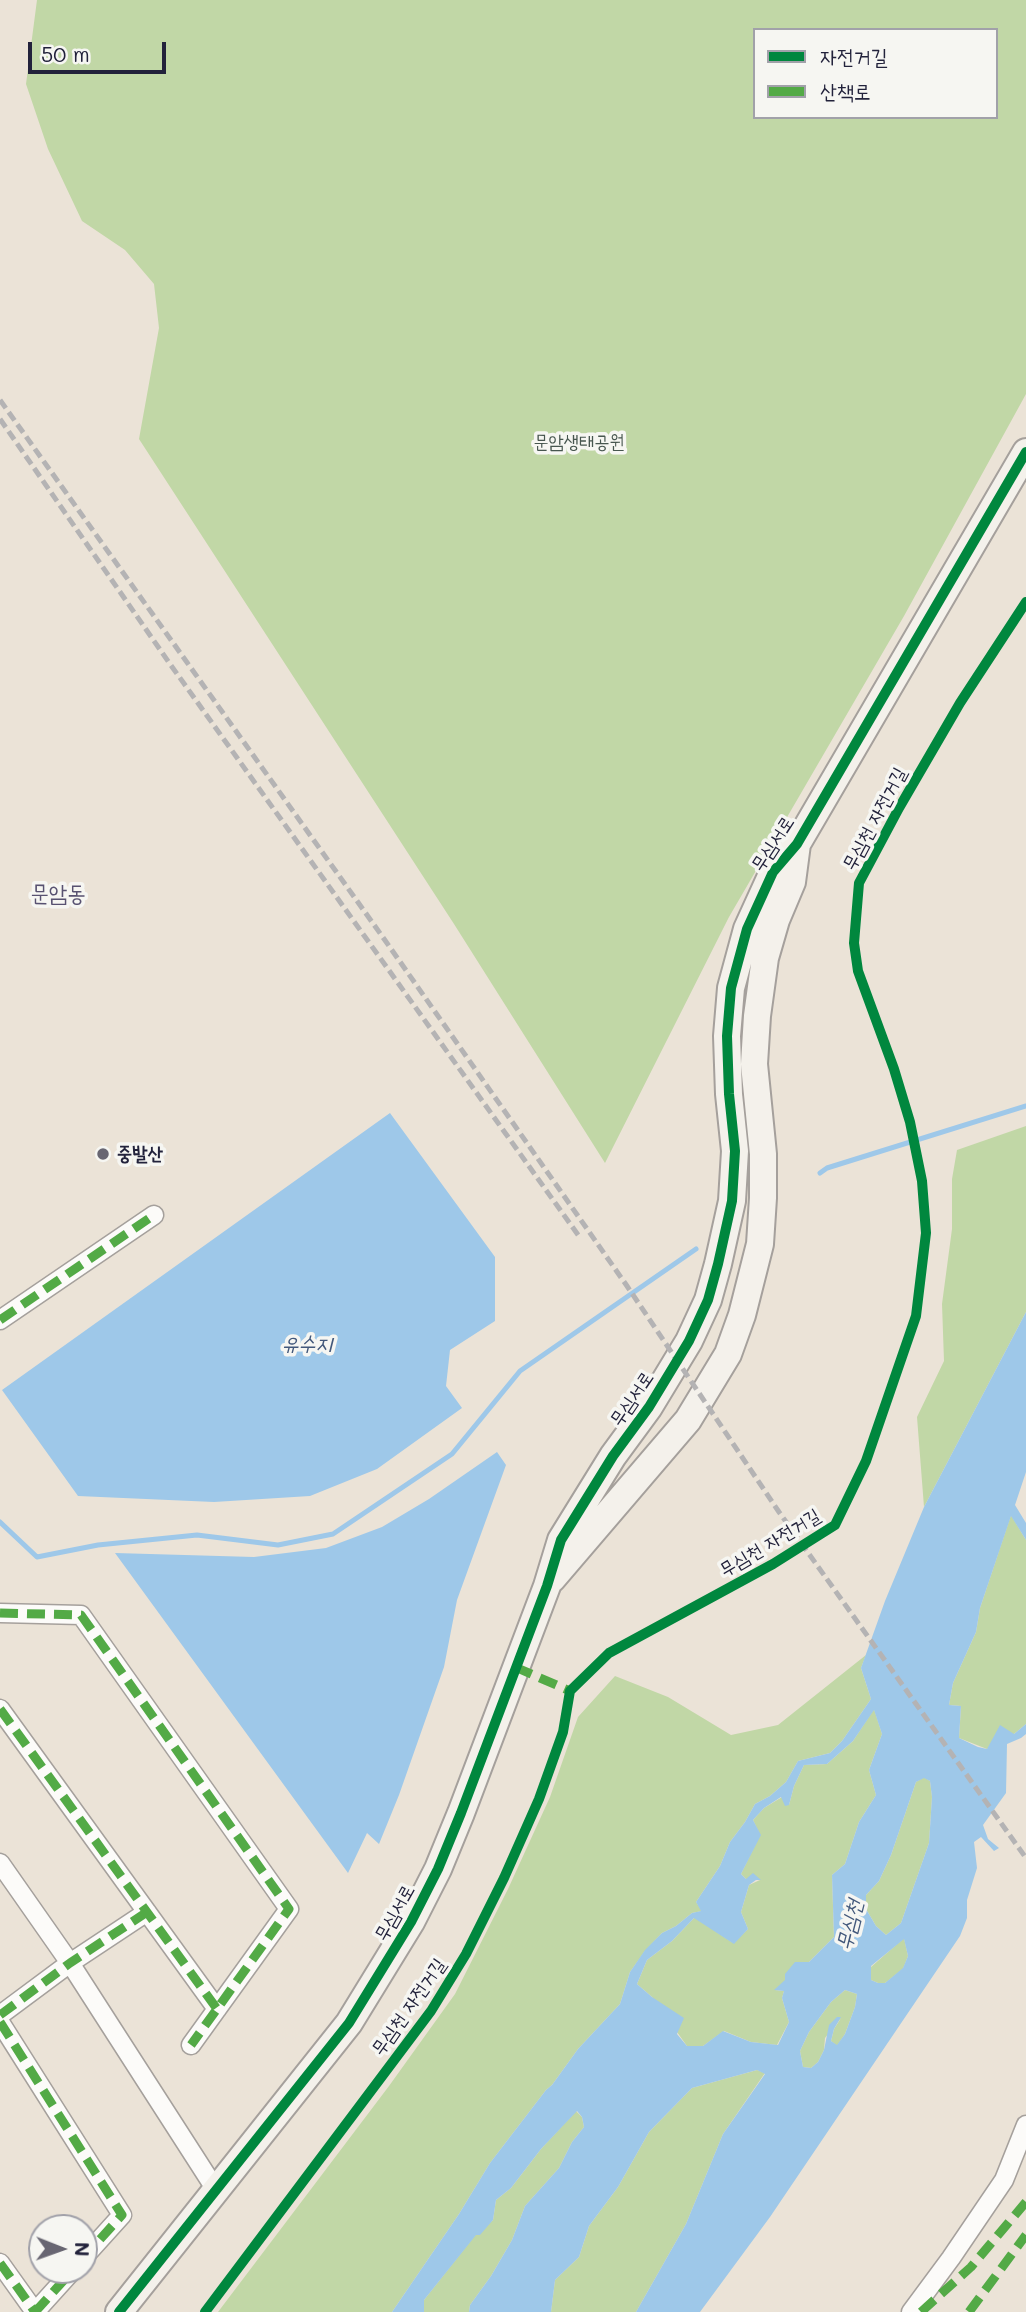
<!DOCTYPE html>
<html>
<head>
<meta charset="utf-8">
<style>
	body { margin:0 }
	#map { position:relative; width:1026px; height:2312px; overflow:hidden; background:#ebe3d7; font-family:Mali,"Poor Story",sans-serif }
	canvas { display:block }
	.legend { position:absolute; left:753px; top:28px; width:245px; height:91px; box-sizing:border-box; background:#f6f6f2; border:2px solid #a1a1a9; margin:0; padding:9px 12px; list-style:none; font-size:21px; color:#22223b }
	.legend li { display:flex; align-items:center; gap:14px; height:35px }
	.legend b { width:35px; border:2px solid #a1a1a9 }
	.north { position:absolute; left:28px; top:2214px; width:70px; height:70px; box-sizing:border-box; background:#f6f6f2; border:2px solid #a1a1a9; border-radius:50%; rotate:91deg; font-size:19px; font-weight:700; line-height:28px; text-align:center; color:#22223b }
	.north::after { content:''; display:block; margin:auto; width:24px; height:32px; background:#686672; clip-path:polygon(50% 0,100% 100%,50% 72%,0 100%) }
	.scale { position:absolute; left:28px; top:42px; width:138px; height:32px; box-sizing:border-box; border:4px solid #22223b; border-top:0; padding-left:9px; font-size:21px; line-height:24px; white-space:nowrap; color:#22223b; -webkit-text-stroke:5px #f6f6f2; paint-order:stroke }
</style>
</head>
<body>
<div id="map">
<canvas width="1026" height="2312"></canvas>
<ul class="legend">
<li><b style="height:9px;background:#00873e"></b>자전거길</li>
<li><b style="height:9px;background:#53aa46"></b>산책로</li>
</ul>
<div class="north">N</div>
<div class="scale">50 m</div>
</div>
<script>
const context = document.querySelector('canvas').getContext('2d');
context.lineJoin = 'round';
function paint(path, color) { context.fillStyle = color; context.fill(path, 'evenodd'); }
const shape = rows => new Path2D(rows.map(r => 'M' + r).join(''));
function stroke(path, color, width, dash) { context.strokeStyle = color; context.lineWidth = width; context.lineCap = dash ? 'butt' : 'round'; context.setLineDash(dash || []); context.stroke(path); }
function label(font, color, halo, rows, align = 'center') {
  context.font = font + ' Mali,"Poor Story",sans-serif'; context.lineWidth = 7; context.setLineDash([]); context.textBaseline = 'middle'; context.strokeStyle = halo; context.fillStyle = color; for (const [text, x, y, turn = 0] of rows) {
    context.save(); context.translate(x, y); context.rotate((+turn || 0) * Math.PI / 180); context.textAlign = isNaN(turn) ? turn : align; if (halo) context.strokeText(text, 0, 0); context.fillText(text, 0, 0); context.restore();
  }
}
const green = shape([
	[37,0,1026,0,1026,394,904,616,729,917,605,1163,454,924,139,439,159,328,154,284,125,250,82,221,48,149,26,84],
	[755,30,996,30,996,117,755,117],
	[1026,1126,1026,1312,924,1507,917,1417,944,1361,942,1304,952,1229,952,1179,957,1150],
	[1011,1515,1026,1540,1026,1724,1014,1734,987,1749,959,1738,961,1706,949,1705,953,1683,976,1632,980,1608],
	[866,1655,861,1668,871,1699,842,1741,830,1753,798,1761,786,1782,770,1796,755,1804,745,1822,730,1842,720,1866,696,1902,702,1911,692,1913,676,1926,662,1933,645,1951,630,1972,620,2004,578,2049,552,2085,546,2090,490,2163,459,2214,392,2312,218,2312,389,2086,455,1994,508,1889,550,1797,578,1717,615,1676,668,1697,731,1735,778,1725],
	[874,1709,882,1734,869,1770,876,1795,859,1822,845,1864,832,1875,834,1937,809,1962,775,1990,784,1991,782,1998,789,2022,777,2045,751,2042,724,2031,703,2046,687,2046,652,1997,637,1984,647,1960,672,1941,695,1917,733,1943,748,1929,741,1912,749,1885,760,1880,746,1879,741,1874,760,1835,753,1820,764,1808,782,1797,789,1805,794,1786,804,1765,827,1764,853,1741],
	[924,1777,930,1781,932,1797,929,1843,901,1923,886,1935,876,1926,866,1909,866,1895,879,1881,891,1855,916,1782],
	[904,1938,908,1956,903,1969,885,1983,878,1983,871,1980,871,1967],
	[845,1990,857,1994,855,2007,845,2034,837,2046,831,2041,834,2029,841,2018,825,2038,824,2050,818,2062,811,2068,803,2067,800,2051,809,2032,831,2002],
	[757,2070,765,2073,723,2134,686,2224,636,2312,551,2312,555,2280,579,2257,589,2226,618,2187,649,2132,692,2088],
	[576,2111,582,2117,584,2127,572,2142,559,2168,525,2206,512,2240,491,2276,470,2305,469,2312,424,2312,424,2300,476,2234,493,2220,496,2200,511,2188,541,2149]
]);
const water = shape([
	[390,1113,495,1257,495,1321,450,1350,446,1386,462,1408,377,1469,310,1496,214,1502,78,1496,2,1390],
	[1026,1312,1026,1472,1015,1505,1026,1523,1026,1540,1011,1516,980,1608,976,1632,953,1683,949,1705,961,1706,959,1738,978,1747,987,1749,1000,1725,1014,1734,1026,1724,1026,1734,1021,1738,1007,1744,1006,1793,983,1825,988,1839,999,1848,994,1851,981,1837,974,1842,977,1868,967,1900,967,1918,960,1936,770,2217,700,2312,636,2312,686,2224,723,2134,765,2074,757,2070,692,2088,649,2132,618,2187,589,2226,579,2257,555,2280,551,2312,469,2312,470,2305,491,2276,512,2240,525,2206,559,2168,572,2142,584,2127,582,2117,577,2111,541,2149,511,2188,496,2200,493,2220,480,2235,476,2235,424,2300,424,2312,392,2312,459,2214,490,2163,546,2090,552,2085,578,2049,620,2004,630,1972,645,1950,662,1933,676,1926,692,1913,701,1911,696,1902,720,1866,730,1842,745,1822,755,1804,770,1796,786,1782,798,1761,830,1753,842,1741,871,1699,861,1668,885,1601,924,1507],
	[874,1710,882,1734,869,1770,876,1795,859,1822,845,1864,832,1875,834,1937,809,1962,795,1962,785,1974,785,1980,774,1990,784,1991,782,1998,789,2022,778,2045,751,2042,723,2031,703,2046,687,2046,677,2034,684,2018,652,1997,637,1984,647,1960,672,1941,694,1918,734,1944,748,1929,741,1912,749,1885,756,1880,761,1880,753,1873,746,1879,741,1874,761,1835,753,1820,764,1808,781,1797,785,1806,789,1805,794,1786,804,1765,827,1764,853,1741],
	[924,1778,930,1781,932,1797,929,1843,901,1923,886,1935,876,1926,866,1909,866,1895,879,1881,891,1855,916,1782],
	[904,1939,908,1956,903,1968,885,1983,878,1983,871,1980,871,1966],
	[845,1990,857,1994,855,2007,845,2034,837,2045,831,2041,834,2029,841,2017,837,2017,829,2025,824,2050,818,2062,811,2068,803,2067,800,2051,809,2032,831,2002],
	[497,1452,506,1465,457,1600,444,1667,399,1795,379,1844,367,1833,348,1873,115,1553,254,1557,326,1548,382,1527,429,1499]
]);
const stream = shape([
	[820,1173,827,1168,1026,1106],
	[0,1522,37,1557,98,1545,197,1535,278,1545,333,1534,452,1454,520,1371,696,1249]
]);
const street = shape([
	[0,1320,154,1215],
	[0,1613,81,1615,289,1909,191,2045],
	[0,1709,217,2009],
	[0,1863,70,1963,216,2190],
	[0,2015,70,1963,147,1912],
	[0,2022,122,2215,84,2257],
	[0,2263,35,2312],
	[35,2312,73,2270],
	[911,2312,951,2258,1004,2180,1026,2125]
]);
const secondary = shape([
	[552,1579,688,1420,728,1354,742,1315,760,1244,763,1198,763,1154,754,1064,757,1016,765,958,776,920,792,882,797,844],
	[119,2312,349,2023,411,1922,438,1869,461,1813,547,1586,561,1540,613,1456,649,1407,689,1341,708,1300,718,1264,732,1201,735,1151,729,1094,727,1036,731,988,747,929,773,872,797,844,1026,452]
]);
const rail = shape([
	[0,400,382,936,627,1286,779,1512,1026,1858],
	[0,419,170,664,581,1239]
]);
const quiet = shape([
	[0,1320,154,1215],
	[0,1613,81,1615,289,1909,191,2045],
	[515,1667,570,1691],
	[0,1709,217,2009],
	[0,2015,70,1963,147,1912],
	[0,2022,122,2215,84,2257],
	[0,2263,35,2312],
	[35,2312,73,2270],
	[921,2312,971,2267,1026,2202],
	[969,2312,1026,2235]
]);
const cycleway = shape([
	[119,2312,349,2023,411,1922,438,1869,461,1813,547,1586,561,1540,613,1456,649,1407,689,1341,708,1300,718,1264,732,1201,735,1151,729,1094,727,1036,731,988,747,929,773,872,797,844,1026,452],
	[205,2312,431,2011,466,1954,504,1878,539,1799,563,1732,570,1691,609,1653,773,1564,835,1525,866,1461,916,1316,926,1233,922,1181,910,1122,894,1069,858,971,854,943,859,883,899,808,960,703,1026,602]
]);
const markers = [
	[103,1154,7,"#686672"]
];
const parkNames = [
	["문암생태공원",579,442]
];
const streetNames = [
	["무심천 자전거길",875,819,-62],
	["무심서로",773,844,-57],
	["무심서로",632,1399,-56],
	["무심천 자전거길",770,1543,-31],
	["무심서로",395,1913,-61],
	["무심천 자전거길",409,2007,-55]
];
const poiNames = [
	["중발산",117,1154]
];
const waterNames = [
	["유수지",307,1345],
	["무심천",850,1925,-76]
];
const quarterNames = [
	["문암동",58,894]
];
paint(green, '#c1d7a6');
paint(water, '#9ec8e9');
stroke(stream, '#9ec8e9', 5);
stroke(street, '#a5a09c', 21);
stroke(secondary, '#a5a09c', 30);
stroke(street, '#fcfbf9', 18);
stroke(secondary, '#f4f1eb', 26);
stroke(rail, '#b4b3b4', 5, [10, 5]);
stroke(quiet, '#53aa46', 9, [18, 9]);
stroke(cycleway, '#00873e', 10);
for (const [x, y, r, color] of markers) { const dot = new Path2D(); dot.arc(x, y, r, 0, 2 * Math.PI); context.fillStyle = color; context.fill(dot); stroke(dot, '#f6f6f2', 2.5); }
label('19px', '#47564f', '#f6f6f2', parkNames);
label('19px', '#22223b', '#f6f6f2', streetNames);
label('bold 19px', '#22223b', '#f6f6f2', poiNames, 'left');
label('italic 21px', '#42587b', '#f6f6f2', waterNames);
label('23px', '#585271', '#f6f6f2', quarterNames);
</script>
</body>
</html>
